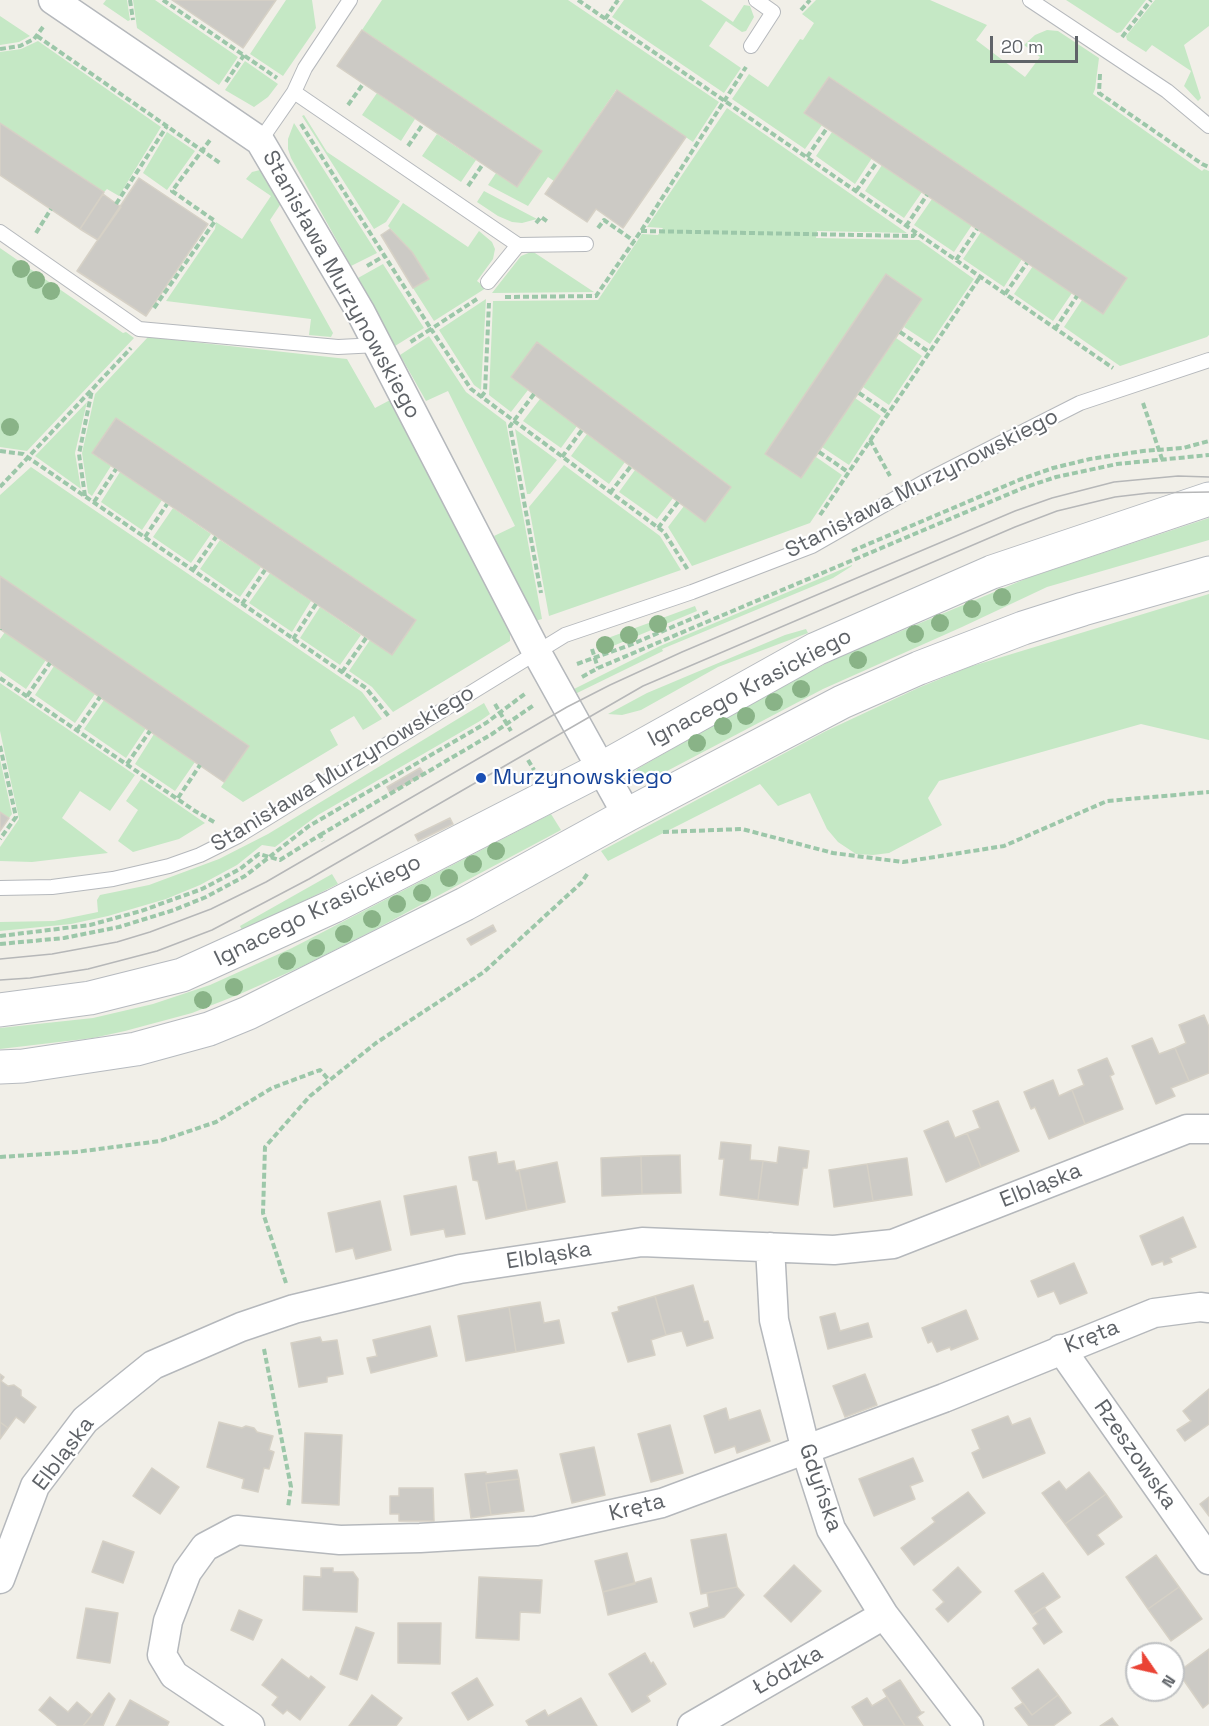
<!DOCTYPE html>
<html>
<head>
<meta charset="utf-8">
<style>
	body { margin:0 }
	#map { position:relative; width:1209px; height:1726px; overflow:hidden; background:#f1efe8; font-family:"Space Grotesk",sans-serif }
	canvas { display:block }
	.north { position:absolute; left:1125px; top:1642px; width:60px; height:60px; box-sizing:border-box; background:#fff; border:2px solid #bfc1c3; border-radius:50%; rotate:124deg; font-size:16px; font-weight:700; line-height:24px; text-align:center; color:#5f6368 }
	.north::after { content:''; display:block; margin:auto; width:21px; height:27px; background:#ea4335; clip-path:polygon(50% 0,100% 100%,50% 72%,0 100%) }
	.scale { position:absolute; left:990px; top:36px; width:88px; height:27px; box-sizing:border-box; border:3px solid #5f6368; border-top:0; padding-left:8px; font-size:18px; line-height:21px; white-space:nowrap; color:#5f6368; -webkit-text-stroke:4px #fff; paint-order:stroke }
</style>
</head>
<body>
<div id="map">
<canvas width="1209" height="1726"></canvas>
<div class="north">N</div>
<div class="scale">20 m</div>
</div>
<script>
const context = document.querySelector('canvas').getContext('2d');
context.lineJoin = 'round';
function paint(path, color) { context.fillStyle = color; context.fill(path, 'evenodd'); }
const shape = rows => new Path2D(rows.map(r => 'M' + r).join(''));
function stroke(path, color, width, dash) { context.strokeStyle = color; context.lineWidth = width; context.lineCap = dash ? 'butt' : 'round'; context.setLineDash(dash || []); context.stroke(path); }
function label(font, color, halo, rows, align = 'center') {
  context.font = font + ' "Space Grotesk",sans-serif'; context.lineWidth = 4.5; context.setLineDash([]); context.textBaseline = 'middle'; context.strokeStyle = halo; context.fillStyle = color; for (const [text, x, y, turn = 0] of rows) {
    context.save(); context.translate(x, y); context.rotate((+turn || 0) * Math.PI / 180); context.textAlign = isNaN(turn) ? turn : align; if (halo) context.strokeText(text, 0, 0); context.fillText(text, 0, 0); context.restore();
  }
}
const green = shape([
	[106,0,127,0,130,20,128,21,103,4],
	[133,0,155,0,238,57,219,85,137,28],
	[286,0,312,0,316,28,283,76,250,54],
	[382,0,568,0,719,102,693,142,616,90,554,181,548,177,528,206,488,185,496,173,517,187,542,151,362,30],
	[624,0,701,0,733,22,744,5,750,6,754,17,746,31,742,32,726,21,709,46,741,68,724,93,612,17],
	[816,0,930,0,987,25,976,40,1025,77,1040,57,1024,45,1035,35,1047,30,1058,31,1099,58,1095,89,1093,94,1202,171,1204,169,1209,171,1209,335,1207,337,1120,366,1064,327,1082,300,1103,314,1127,278,829,77,804,112,822,125,805,149,732,99,749,74,768,87,800,39,803,40,814,23,802,14],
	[1066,0,1146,0,1121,32,1117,33],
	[1155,0,1209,0,1209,26,1184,45,1201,98,1198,101,1184,86,1191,71,1152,45,1146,52,1127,40,1126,36],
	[0,16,30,36,19,42,0,45],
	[38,41,161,127,119,196,107,189,104,192,0,123,0,52,21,49],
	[245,61,278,84,268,97,254,107,225,90],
	[377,93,415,119,401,141,362,115],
	[727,108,907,233,817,231,816,238,919,240,974,279,930,344,904,327,922,299,887,275,766,454,801,478,816,457,842,475,810,523,692,566,668,527,684,506,730,486,537,343,511,377,528,390,511,412,489,395,493,301,598,300,642,234,658,235,663,228,647,227],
	[304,115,327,152,400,201,386,222,374,229,302,116],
	[294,123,377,253,351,266,291,158,288,149,288,139],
	[167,132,195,151,167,190,143,173],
	[832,132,872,158,855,184,816,156],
	[437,134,476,160,461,182,422,156],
	[882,165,922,192,904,218,865,191],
	[260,170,263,170,281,199,280,205,270,220,333,333,331,337,309,335,311,319,166,301,215,229,216,222,242,239,271,196,246,179,252,172],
	[484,191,537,219,522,223,512,222,498,216,477,202],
	[932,199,972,225,954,252,914,225],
	[403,203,468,247,479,231,492,242,495,249,493,259,477,281,486,288,434,321,413,288,429,278,412,252,388,226],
	[981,232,1022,259,1004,287,963,259],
	[0,248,123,333,126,332,134,338,27,451,0,447],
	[531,252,535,253,594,292,492,293,521,256],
	[383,264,424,328,395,346,358,278],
	[1033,266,1072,293,1053,321,1014,294],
	[486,299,481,390,474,385,439,330],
	[429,336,466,392,506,422,542,619,535,621,494,536,515,526,448,391,426,401,400,355],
	[148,337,347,359,375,408,392,399,510,629,510,641,393,712,372,687,349,671,370,640,392,655,416,620,116,418,92,453,111,466,92,496,88,493,82,453,95,394],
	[896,338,922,356,889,405,863,387],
	[855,398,881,416,849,465,822,447],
	[540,399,577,426,561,448,523,421],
	[87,402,75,453,81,489,35,456],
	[515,429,557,460,530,494,527,494],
	[587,434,625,462,609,484,571,456],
	[564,465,660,536,681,570,549,616,529,507],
	[31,467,362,692,382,719,363,730,354,716,330,730,338,745,243,802,221,787,249,746,0,576,0,495],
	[635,470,673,498,657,519,619,492],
	[120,472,162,500,142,530,101,502],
	[173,508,211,534,191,563,153,537],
	[1209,518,1209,540,1047,587,962,627,823,689,667,771,652,776,637,778,634,776,637,769,778,688,839,657,1030,577],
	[220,540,261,567,240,597,200,569],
	[852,565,852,566,833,578,662,649,663,651,575,694,572,690,660,646],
	[270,573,311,601,292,632,249,603],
	[1209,594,1209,740,1141,724,939,781,928,798,942,825,889,853,873,855,856,854,838,842,827,829,810,793,778,806,760,784,608,861,601,851,826,731,918,688,969,667],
	[695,606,697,611,601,651,597,642],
	[320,607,361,635,340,665,300,638],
	[806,629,808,633,718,667,641,710,622,715,608,714,647,693,785,635],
	[5,632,46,660,26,689,0,671,0,639],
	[54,666,95,694,75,723,35,695],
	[0,683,135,775,110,811,80,791,62,818,108,853,32,862,0,861,0,847,19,819,0,731],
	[104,700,146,728,126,758,84,729],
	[484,703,490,714,480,721,318,815,275,847,262,845,237,865,200,885,166,899,108,916,71,924,0,931,0,922,54,921,98,912,97,900,100,895,149,885,219,859,268,834],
	[154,734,195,762,175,791,135,764],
	[0,759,12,814,9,818,0,812],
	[141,779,205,823,179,839,133,852,118,841,138,810,126,801],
	[551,814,561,830,374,930,303,966,240,994,192,1013,125,1031,93,1038,0,1049,0,1028,93,1018,153,1004,210,985,292,948],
	[332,874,338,884,284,911,242,930,240,926]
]);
const building = shape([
	[172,0,276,0,243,48,172,0],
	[362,30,542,151,517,187,337,66,362,30],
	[829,77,1127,278,1103,314,804,113,829,77],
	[617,90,686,137,623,228,596,209,587,222,545,194,617,90],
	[0,123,104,192,80,229,0,175,0,123],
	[139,178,208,224,146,316,77,271,139,178],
	[103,194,121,207,98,240,80,229,103,194],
	[390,229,412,252,429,279,413,288,381,235,390,229],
	[886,274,922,299,801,478,765,454,886,274],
	[537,342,731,487,705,522,511,377,537,342],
	[116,418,416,620,392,655,92,453,116,418],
	[0,576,249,746,224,782,0,629,0,576],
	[420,768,424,774,390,793,387,787,420,768],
	[0,812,9,818,0,831,0,812],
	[450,818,453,824,418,841,415,835,450,818],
	[493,925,496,931,471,945,467,939,493,925],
	[1204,1015,1209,1027,1209,1073,1189,1081,1175,1048,1186,1043,1179,1025,1204,1015],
	[1152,1038,1159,1054,1175,1048,1189,1081,1171,1088,1175,1096,1156,1104,1132,1046,1152,1038],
	[1107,1058,1114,1074,1110,1076,1123,1109,1085,1124,1072,1090,1084,1085,1078,1070,1107,1058],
	[1053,1080,1059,1096,1072,1090,1085,1124,1049,1139,1035,1107,1031,1109,1024,1092,1053,1080],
	[998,1101,1019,1151,981,1167,967,1133,980,1128,973,1111,998,1101],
	[948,1121,955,1138,967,1133,981,1167,946,1182,924,1131,948,1121],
	[721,1142,751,1145,750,1160,763,1161,758,1200,720,1195,724,1159,719,1159,721,1142],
	[779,1147,809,1151,807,1168,803,1168,798,1205,758,1200,763,1161,777,1163,779,1147],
	[496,1152,498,1164,514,1161,516,1171,519,1170,527,1210,486,1219,478,1181,473,1180,469,1157,496,1152],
	[680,1155,681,1193,642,1194,641,1156,680,1155],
	[641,1156,642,1194,602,1196,601,1158,641,1156],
	[907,1158,912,1195,873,1201,867,1164,907,1158],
	[557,1162,565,1202,527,1210,519,1170,557,1162],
	[867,1164,873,1201,834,1207,829,1170,867,1164],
	[456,1186,465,1234,446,1237,444,1229,411,1235,404,1196,456,1186],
	[380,1201,391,1250,356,1259,353,1248,336,1252,328,1213,380,1201],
	[1183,1217,1196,1247,1170,1258,1172,1262,1164,1265,1163,1261,1152,1265,1140,1236,1183,1217],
	[1074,1263,1087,1293,1060,1304,1054,1291,1038,1297,1031,1281,1074,1263],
	[693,1285,704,1322,708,1321,713,1338,687,1346,682,1331,666,1335,655,1296,693,1285],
	[655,1296,666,1335,651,1340,655,1355,628,1362,612,1313,619,1311,618,1307,655,1296],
	[540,1302,544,1323,559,1320,564,1343,516,1352,509,1307,540,1302],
	[509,1307,516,1352,466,1361,458,1316,509,1307],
	[966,1310,978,1339,951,1350,950,1347,937,1352,932,1341,928,1343,922,1328,966,1310],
	[835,1313,840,1331,868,1323,872,1337,828,1349,820,1317,835,1313],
	[430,1326,437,1356,371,1373,367,1358,377,1356,373,1340,430,1326],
	[320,1337,322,1342,337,1340,343,1374,327,1377,327,1382,299,1387,291,1343,320,1337],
	[0,1374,4,1377,1,1381,8,1386,14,1385,21,1390,21,1396,36,1407,24,1423,16,1417,8,1428,0,1422,0,1374],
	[865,1374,877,1405,845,1417,833,1386,865,1374],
	[1209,1389,1209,1424,1185,1441,1177,1430,1191,1421,1183,1411,1209,1389],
	[726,1408,729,1420,760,1410,770,1441,737,1453,735,1446,715,1453,704,1416,726,1408],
	[1008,1416,1012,1425,1030,1418,1045,1453,983,1478,972,1453,980,1449,972,1430,1008,1416],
	[0,1422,8,1428,0,1439,0,1422],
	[219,1422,242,1428,246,1426,254,1428,257,1432,273,1436,269,1450,274,1452,269,1469,264,1468,258,1492,242,1488,244,1479,207,1467,219,1422],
	[670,1425,683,1473,651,1482,638,1434,670,1425],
	[305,1433,342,1435,339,1505,302,1503,305,1433],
	[594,1447,605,1495,572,1503,560,1454,594,1447],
	[913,1458,923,1481,910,1486,915,1499,874,1516,859,1479,913,1458],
	[152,1468,179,1487,160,1514,133,1496,152,1468],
	[517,1470,519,1479,486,1483,491,1515,471,1518,465,1474,486,1472,486,1474,517,1470],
	[1089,1472,1106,1494,1065,1524,1042,1493,1059,1481,1066,1490,1089,1472],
	[519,1479,524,1511,491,1515,486,1483,519,1479],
	[399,1488,433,1488,434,1521,399,1521,399,1514,390,1514,390,1496,399,1496,399,1488],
	[968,1492,985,1513,914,1565,901,1548,935,1522,932,1518,968,1492],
	[1106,1494,1122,1517,1097,1535,1104,1544,1088,1555,1065,1524,1106,1494],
	[1209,1497,1209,1516,1200,1504,1209,1497],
	[726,1534,737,1587,701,1594,691,1540,726,1534],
	[103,1541,134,1552,123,1583,92,1572,103,1541],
	[627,1553,635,1584,603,1592,595,1561,627,1553],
	[1156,1555,1179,1587,1148,1609,1126,1577,1156,1555],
	[794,1565,821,1591,791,1622,764,1596,794,1565],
	[958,1567,981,1592,948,1622,936,1609,944,1602,933,1590,958,1567],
	[321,1568,333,1568,333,1572,353,1572,358,1579,357,1612,303,1610,304,1576,321,1577,321,1568],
	[1043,1573,1060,1597,1032,1615,1015,1591,1043,1573],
	[479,1577,542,1580,540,1613,520,1612,519,1640,476,1638,479,1577],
	[651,1578,657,1602,608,1615,603,1592,651,1578],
	[737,1587,744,1595,724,1617,694,1627,690,1613,709,1607,707,1593,737,1587],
	[1179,1587,1202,1619,1171,1641,1148,1609,1179,1587],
	[1044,1607,1062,1632,1044,1644,1033,1628,1038,1624,1032,1615,1044,1607],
	[86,1608,118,1613,110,1663,77,1658,86,1608],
	[239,1610,262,1620,253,1640,231,1630,239,1610],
	[398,1623,441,1623,440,1664,398,1663,398,1623],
	[356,1627,374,1633,357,1680,340,1674,356,1627],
	[1209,1649,1209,1703,1203,1708,1178,1672,1209,1649],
	[645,1653,651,1664,653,1662,666,1684,647,1696,650,1701,632,1712,609,1674,645,1653],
	[282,1659,309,1679,311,1676,325,1687,300,1720,287,1710,283,1714,272,1705,278,1697,262,1685,282,1659],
	[1038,1669,1058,1695,1032,1715,1012,1688,1038,1669],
	[477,1678,493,1705,468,1720,452,1693,477,1678],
	[900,1680,921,1712,924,1712,917,1717,923,1726,905,1726,883,1690,900,1680],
	[109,1693,115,1699,103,1726,83,1726,109,1693],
	[372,1695,402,1718,396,1726,349,1726,372,1695],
	[1058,1695,1071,1713,1053,1726,1029,1726,1015,1708,1023,1703,1032,1715,1058,1695],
	[50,1697,68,1712,77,1702,92,1715,83,1726,58,1726,39,1710,50,1697],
	[887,1697,905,1726,864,1726,852,1707,867,1698,872,1706,887,1697],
	[581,1698,597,1726,529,1726,526,1721,545,1710,548,1716,581,1698],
	[130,1700,169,1722,167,1726,116,1726,130,1700],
	[1112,1718,1118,1726,1100,1726,1112,1718]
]);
const path = shape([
	[130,0,133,20],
	[163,0,277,78],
	[578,0,1113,368],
	[801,10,810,0],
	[605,19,618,0],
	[37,36,220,163],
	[1122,37,1151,0],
	[0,49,20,46,34,39,43,27],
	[1100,74,1099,93,1202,164,1209,167],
	[226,82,244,55],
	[348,105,363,84],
	[301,124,431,329,409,343],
	[408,146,423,124],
	[807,157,827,128],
	[468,186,483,164],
	[856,191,877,162],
	[116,204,167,126],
	[536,223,541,217,548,222],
	[906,226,927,195],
	[598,228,604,220,634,241],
	[641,231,913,236,916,233],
	[36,233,51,209],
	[956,260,977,229],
	[367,266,384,256],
	[1005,294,1027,263],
	[505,297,596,296,641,231,746,67],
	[477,299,431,329,471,389,664,532,688,570],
	[154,308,215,221,172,191,210,140],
	[1055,329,1077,296],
	[900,332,929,352],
	[859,393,888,413],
	[534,394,510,426,541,593],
	[481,397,485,392,489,303],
	[1143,403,1162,459],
	[870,440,890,476],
	[0,451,23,454,342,672,366,688,390,718],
	[819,452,848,472],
	[562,457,582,430],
	[0,487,131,348],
	[610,493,631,466],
	[85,496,79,454,92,390],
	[94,502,116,469],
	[820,515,980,277],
	[658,528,678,502],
	[145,537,167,504],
	[852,551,1019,480,1053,468,1090,459,1143,451,1183,448,1209,441],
	[193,570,216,537],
	[242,604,265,570],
	[0,630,0,629],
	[293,639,316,604],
	[592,649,598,668],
	[577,664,630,645,710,611],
	[342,672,366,638],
	[582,677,598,668,1023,488,1056,477,1117,464,1209,455],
	[0,678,195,811,216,823],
	[27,696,50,663],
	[495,704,511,731],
	[77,730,100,697],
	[0,746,16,817,0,839],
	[528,760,534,770],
	[127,764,150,731],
	[178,798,200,765],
	[663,832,742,829,833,853,903,862,1004,846,1107,801,1209,792],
	[320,835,492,734,534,705],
	[0,936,90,925,141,911,202,889,240,869,259,854,280,860,320,835,323,841],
	[0,944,64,938,119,927,174,910,206,897,245,876,309,826,486,723,526,693],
	[0,1157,76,1152,160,1141,216,1122,272,1088,320,1070,329,1080],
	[286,1283,263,1213,265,1147,310,1096,376,1043,484,972,581,883,588,873],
	[264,1349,291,1487,288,1507]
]);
const service = shape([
	[1030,0,1167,91,1209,126],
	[751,46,773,12,756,0],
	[294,92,518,245,586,244],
	[260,141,294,92,305,68,350,0],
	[0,232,139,329,338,347,378,345],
	[488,282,518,245],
	[0,888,52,887,113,879,169,866,200,855,238,836,565,635,692,592,812,546,924,482,1080,403,1209,360]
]);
const minor = shape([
	[53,0,260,141,360,311,536,651,627,815],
	[770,1247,774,1320,806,1451,831,1529,884,1615,969,1726],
	[1061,1349,1209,1560],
	[0,1579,35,1486,85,1420,153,1365,241,1327,294,1309,460,1269,642,1242,834,1250,893,1244,1187,1129,1209,1129],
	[250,1726,174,1675,162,1655,168,1621,187,1572,205,1547,237,1530,340,1540,420,1538,536,1531,662,1503,944,1398,1154,1313,1200,1307,1209,1308],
	[692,1726,884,1615]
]);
const secondary = shape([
	[0,1010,90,998,182,975,334,906,601,769,816,649,992,572,1209,499],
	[0,1067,23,1066,136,1049,209,1029,248,1013,465,904,627,815,842,702,919,668,1023,628,1083,609,1209,573]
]);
const tram = shape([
	[0,959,52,954,117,942,150,932,211,909,266,882,567,707,610,685,682,652,1015,511,1052,498,1114,482,1178,476,1209,477],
	[0,980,30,978,88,969,157,951,212,930,309,879,643,686,1015,527,1057,511,1115,497,1149,493,1209,492]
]);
const trees = [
	[21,269],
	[36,280],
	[51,291],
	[10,427],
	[1002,597],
	[972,609],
	[940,623],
	[658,624],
	[915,634],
	[629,635],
	[605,645],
	[858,660],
	[801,689],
	[774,702],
	[746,716],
	[723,726],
	[697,743],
	[496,851],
	[473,864],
	[449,878],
	[422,893],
	[397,904],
	[372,919],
	[344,934],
	[316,948],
	[287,961],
	[234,987],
	[203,1000]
];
const markers = [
	[481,778,6,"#1a4fb4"]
];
const streetNames = [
	["Stanisława Murzynowskiego",341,285,61],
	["Stanisława Murzynowskiego",922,484,-27],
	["Ignacego Krasickiego",750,688,-28],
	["Stanisława Murzynowskiego",343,769,-31],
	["Ignacego Krasickiego",318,911,-26],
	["Elbląska",1041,1186,-22],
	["Elbląska",549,1256,-9],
	["Kręta",1092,1337,-22],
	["Elbląska",64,1454,-53],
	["Rzeszowska",1135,1455,55],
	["Gdyńska",820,1488,71],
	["Kręta",637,1508,-14],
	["Łódzka",788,1671,-30]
];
const transitNames = [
	["Murzynowskiego",493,778]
];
paint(green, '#c5e8c5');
paint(building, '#cccac5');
stroke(building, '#d6d1c6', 1.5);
stroke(service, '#b5b8bc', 16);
stroke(minor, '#b5b8bc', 31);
stroke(secondary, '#b6babf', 35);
stroke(path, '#9cc7a9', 4, [6, 3]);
stroke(service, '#fff', 14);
stroke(minor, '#fff', 28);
stroke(secondary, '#fff', 33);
stroke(tram, '#b6b7b8', 1.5);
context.fillStyle = '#89b387';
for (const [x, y] of trees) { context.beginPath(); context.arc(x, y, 9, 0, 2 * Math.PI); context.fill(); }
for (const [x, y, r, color] of markers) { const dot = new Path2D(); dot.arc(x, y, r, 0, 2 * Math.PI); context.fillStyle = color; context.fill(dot); stroke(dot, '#fff', 2); }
label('22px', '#5f6368', '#fff', streetNames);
label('22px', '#164399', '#fff', transitNames, 'left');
</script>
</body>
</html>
